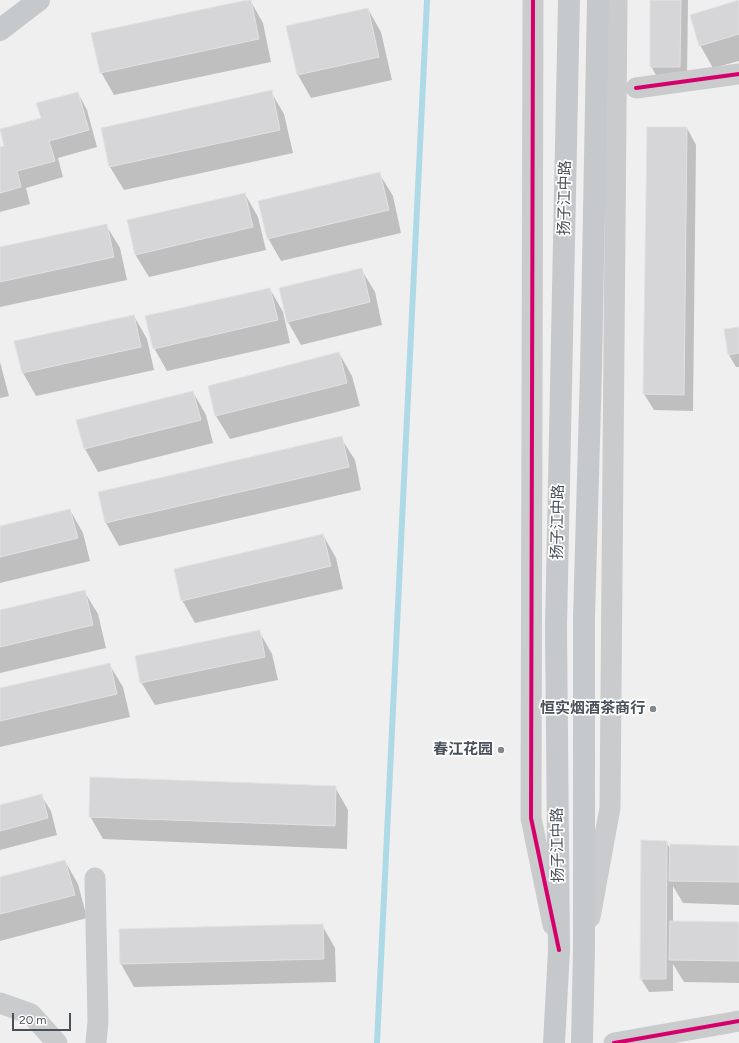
<!DOCTYPE html>
<html>
<head>
<meta charset="utf-8">
<style>
	body { margin:0 }
	#map { position:relative; width:739px; height:1043px; overflow:hidden; background:#f0efef; font-family:Figtree,sans-serif }
	canvas { display:block }
	.scale { position:absolute; left:12px; top:1013px; width:59px; height:18px; box-sizing:border-box; border:2px solid #48515a; border-top:0; padding-left:5px; font-size:12px; line-height:14px; white-space:nowrap; color:#48515a; -webkit-text-stroke:3px #fff; paint-order:stroke }
</style>
</head>
<body>
<div id="map">
<canvas width="739" height="1043"></canvas>
<div class="scale">20 m</div>
</div>
<script>
const context = document.querySelector('canvas').getContext('2d');
context.lineJoin = 'round';
function paint(path, color) { context.fillStyle = color; context.fill(path, 'evenodd'); }
const shape = rows => new Path2D(rows.map(r => 'M' + r).join(''));
function stroke(path, color, width, dash) { context.strokeStyle = color; context.lineWidth = width; context.lineCap = dash ? 'butt' : 'round'; context.setLineDash(dash || []); context.stroke(path); }
function label(font, color, halo, rows, align = 'center') {
  context.font = font + ' Figtree,"Noto Sans SC",sans-serif'; context.lineWidth = 3.5; context.setLineDash([]); context.textBaseline = 'middle'; context.strokeStyle = halo; context.fillStyle = color; for (const [text, x, y, turn = 0] of rows) {
    context.save(); context.translate(x, y); context.rotate((+turn || 0) * Math.PI / 180); context.textAlign = isNaN(turn) ? turn : align; if (halo) context.strokeText(text, 0, 0); context.fillText(text, 0, 0); context.restore();
  }
}
const shadow = shape([
	[250,0,263,23,271,62,114,95,101,72],
	[651,0,688,0,687,79,658,79,651,66],
	[739,1,739,61,713,68,700,45],
	[368,9,381,32,392,80,311,98,298,75],
	[271,92,284,114,293,153,124,190,110,167],
	[78,93,87,110,97,147,58,158,63,177,26,188,30,204,0,212,0,148,6,147],
	[687,128,696,145,693,411,654,410,644,394],
	[379,173,393,196,401,233,281,261,268,238],
	[245,194,258,217,266,250,149,277,135,254],
	[106,225,120,248,127,280,0,307,0,248],
	[361,269,375,292,382,325,301,345,288,322],
	[270,289,283,312,290,343,167,371,154,348],
	[134,316,147,339,154,370,36,396,23,373],
	[739,328,739,367,736,367,729,355],
	[339,353,352,376,360,406,230,439,216,416,209,386],
	[0,362,9,396,0,398],
	[193,392,206,415,213,443,98,472,85,449,78,420],
	[341,438,355,460,361,490,119,546,106,523],
	[70,510,83,533,90,561,0,583,0,527],
	[323,535,336,558,343,589,195,623,182,600],
	[84,591,98,614,106,648,0,673,0,611],
	[259,631,272,654,278,680,155,705,141,682],
	[109,664,123,687,130,717,0,747,0,689],
	[335,787,348,810,347,849,103,839,90,816],
	[41,795,51,811,57,835,0,850,0,806],
	[666,842,671,850,739,847,739,905,683,903,673,886,673,922,739,923,739,983,684,982,673,964,673,991,649,992,641,979],
	[65,861,78,884,87,918,0,941,0,878],
	[322,925,335,948,336,982,134,987,121,964,120,930]
]);
const stream = shape([
	[377,1043,427,0]
]);
const building = shape([
	[247,0,251,0,259,39,100,73,91,33,247,0],
	[650,0,681,0,680,67,650,67,650,0],
	[739,0,739,34,699,46,690,15,739,0],
	[368,8,379,57,297,75,286,26,368,8],
	[272,90,280,130,109,167,101,128,272,90],
	[78,92,89,130,49,141,55,161,17,171,21,187,0,193,0,147,4,146,0,129,41,118,36,103,78,92],
	[647,127,687,127,684,395,643,394,647,127],
	[380,172,389,210,267,239,258,201,380,172],
	[245,193,253,227,135,255,127,220,245,193],
	[107,224,114,257,0,282,0,247,107,224],
	[362,268,370,302,287,322,279,288,362,268],
	[270,288,278,320,153,349,145,316,270,288],
	[134,315,141,347,22,373,14,341,134,315],
	[739,327,739,353,728,355,724,329,739,327],
	[339,352,347,383,215,416,208,386,339,352],
	[193,391,201,420,84,449,76,420,193,391],
	[342,436,349,467,105,523,98,492,342,436],
	[70,509,78,538,0,557,0,526,70,509],
	[323,534,331,566,181,601,174,569,323,534],
	[85,590,93,625,0,647,0,610,85,590],
	[260,630,265,657,140,683,135,656,260,630],
	[110,663,117,694,0,721,0,688,110,663],
	[90,777,336,786,335,826,89,817,90,777],
	[42,794,48,818,0,831,0,805,42,794],
	[641,840,667,841,666,979,640,979,641,840],
	[670,844,739,846,739,882,669,881,670,844],
	[65,860,75,895,0,914,0,877,65,860],
	[670,921,739,922,739,961,669,960,670,921],
	[323,924,324,959,120,964,119,929,323,924]
]);
const minor = shape([
	[533,0,531,818,553,925],
	[636,88,739,74],
	[95,878,98,1021,96,1043],
	[590,917,610,808,617,0],
	[0,1003,31,1014,57,1043],
	[614,1043,739,1021]
]);
const major = shape([
	[0,30,39,0],
	[554,1043,559,950,556,627,569,0],
	[582,1043,584,947,584,618,591,370,598,0]
]);
const cycleway = shape([
	[533,0,531,818,559,950],
	[636,88,739,74],
	[614,1043,739,1021]
]);
const markers = [
	[653,709,4,"#83888e"],
	[501,750,4,"#83888e"]
];
const streetNames = [
	["扬子江中路",565,198,-89],
	["扬子江中路",558,522,-89],
	["扬子江中路",558,845,-91]
];
const poiNames = [
	["恒实烟酒茶商行",645,709],
	["春江花园",493,750]
];
paint(shadow, '#0003');
stroke(stream, '#aed9e7', 6);
paint(building, '#d6d6d8');
stroke(building, '#e1e1e2', 1);
stroke(minor, '#cacbcd', 21);
stroke(major, '#c6c9cb', 22);
stroke(cycleway, '#d6006c', 4);
for (const [x, y, r, color] of markers) { const dot = new Path2D(); dot.arc(x, y, r, 0, 2 * Math.PI); context.fillStyle = color; context.fill(dot); stroke(dot, '#fff', 1.5); }
label('15px', '#48515a', '#fff', streetNames);
label('bold 15px', '#48515a', '#fff', poiNames, 'right');
</script>
</body>
</html>
